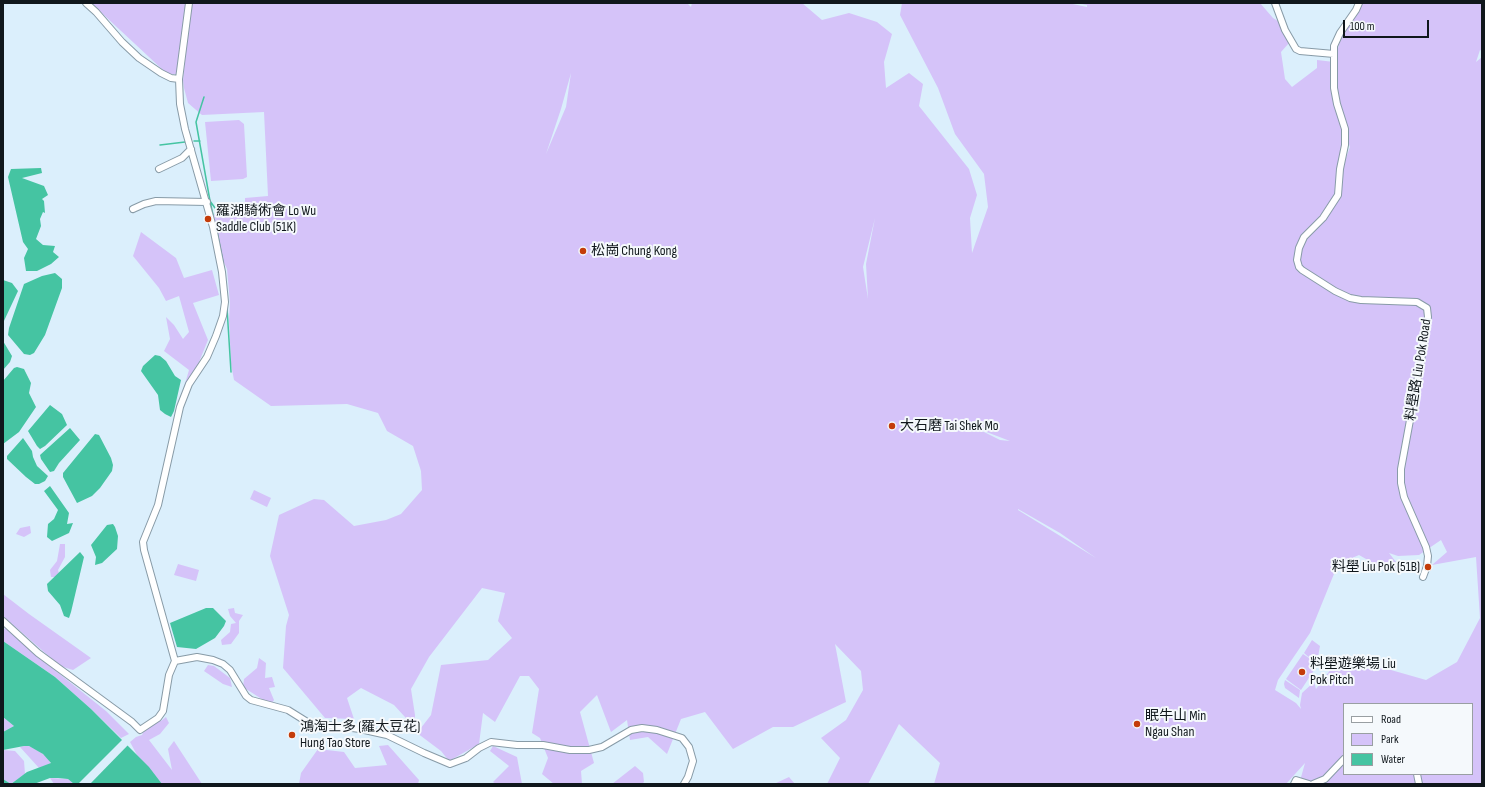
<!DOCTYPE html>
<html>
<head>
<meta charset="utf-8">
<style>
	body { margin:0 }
	#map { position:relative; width:1485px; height:787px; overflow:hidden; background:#dbeffc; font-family:"Sofia Sans Condensed",sans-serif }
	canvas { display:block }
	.frame { position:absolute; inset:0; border:4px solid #10171c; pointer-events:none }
	.legend { position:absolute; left:1343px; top:703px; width:130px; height:72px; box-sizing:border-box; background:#f5f9fc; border:1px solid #999fa2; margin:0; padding:5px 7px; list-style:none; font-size:12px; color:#10171c }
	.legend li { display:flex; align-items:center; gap:8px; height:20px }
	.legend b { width:20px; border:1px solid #999fa2 }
	.scale { position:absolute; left:1343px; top:20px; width:86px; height:18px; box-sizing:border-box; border:2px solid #10171c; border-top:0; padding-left:5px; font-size:12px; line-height:14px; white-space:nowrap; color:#10171c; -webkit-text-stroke:3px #f5f9fc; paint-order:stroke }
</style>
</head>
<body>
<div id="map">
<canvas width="1485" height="787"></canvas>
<div class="frame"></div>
<ul class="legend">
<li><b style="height:5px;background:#fff"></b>Road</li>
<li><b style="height:11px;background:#d5c3f9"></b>Park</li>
<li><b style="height:11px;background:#45c4a2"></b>Water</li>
</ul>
<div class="scale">100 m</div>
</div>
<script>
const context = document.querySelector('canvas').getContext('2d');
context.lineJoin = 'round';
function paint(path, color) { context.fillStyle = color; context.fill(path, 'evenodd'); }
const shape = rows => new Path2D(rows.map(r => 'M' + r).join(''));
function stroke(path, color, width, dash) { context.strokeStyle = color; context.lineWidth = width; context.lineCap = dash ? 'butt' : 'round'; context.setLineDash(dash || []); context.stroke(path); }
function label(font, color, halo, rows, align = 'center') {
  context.font = font + ' "Sofia Sans Condensed","Noto Sans SC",sans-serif'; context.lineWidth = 4; context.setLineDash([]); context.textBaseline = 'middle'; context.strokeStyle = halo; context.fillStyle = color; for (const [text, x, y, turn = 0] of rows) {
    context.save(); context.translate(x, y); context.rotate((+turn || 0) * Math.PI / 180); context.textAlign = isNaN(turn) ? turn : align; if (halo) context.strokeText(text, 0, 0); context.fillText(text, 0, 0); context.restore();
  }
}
const green = shape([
	[91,3,187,3,178,74,171,74,164,71],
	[191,3,687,3,691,7,692,3,802,3,822,20,849,13,877,22,892,34,884,62,886,88,909,73,923,84,919,106,969,169,977,195,970,218,972,253,988,207,984,174,955,134,938,88,900,15,902,3,1068,3,1087,7,1087,5,1075,3,1260,3,1273,18,1286,26,1289,43,1281,52,1285,79,1292,87,1317,68,1317,60,1334,62,1342,34,1348,24,1359,11,1362,3,1482,3,1482,51,1480,50,1476,62,1482,57,1482,784,1296,784,1300,781,1305,763,1286,784,934,784,940,763,899,724,868,784,827,784,840,758,821,738,846,720,863,690,861,671,835,644,846,702,793,727,773,727,733,749,705,712,681,719,667,754,648,737,630,740,627,720,611,732,597,695,580,712,594,763,581,771,582,784,554,784,542,774,548,758,540,738,532,733,539,689,529,676,520,676,495,722,483,713,479,744,449,761,441,751,417,733,431,715,441,665,488,660,512,638,498,621,505,593,482,588,429,657,411,689,415,715,415,728,394,705,361,688,347,698,354,719,325,718,283,668,286,626,289,615,270,556,279,515,314,499,324,500,354,526,386,520,401,514,422,490,421,471,413,446,387,431,378,413,347,404,271,406,234,380,231,364,229,320,230,303,227,269,220,254,214,215,231,205,245,202,245,198,268,196,264,112,202,115,188,103,184,88,183,80],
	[571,73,566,107,546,154,561,109],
	[1345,132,1350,147,1340,174],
	[875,218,866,264,868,299,863,267],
	[976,428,1010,441,1000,440],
	[1018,509,1060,533,1096,558,1018,510],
	[1441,540,1447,552,1432,565,1476,557,1480,618,1457,662,1426,680,1384,668,1354,669,1347,666,1342,667,1337,661,1316,689,1314,682,1302,693,1300,705,1301,709,1296,703,1275,690,1278,680,1310,633,1338,564,1359,555,1389,572,1400,567,1389,553,1398,556,1419,555],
	[1344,704,1472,704,1472,774,1344,774],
	[239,120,244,124,247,177,243,179,211,181,205,122],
	[141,232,176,258,184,278,212,270,219,295,193,303,208,340,197,367,182,394,189,370,164,351,170,339,166,317,174,325,183,339,189,332,179,296,166,301,159,288,133,256],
	[254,490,271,498,267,507,250,499],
	[30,526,31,533,24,537,16,534,20,528],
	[60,544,65,544,65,557,58,570,60,577,51,577,50,570,57,561],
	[178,564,199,570,196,581,174,575],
	[3,594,29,614,91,658,73,670,60,666,3,616],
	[234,608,235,613,243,615,239,621,239,633,231,644,222,645,221,640,230,632,231,624,236,623,230,616,228,609],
	[3,628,9,630,32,652,106,711,129,734,121,738,91,709,55,677,3,641],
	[1312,640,1320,646,1318,657,1314,661,1318,664,1301,690,1286,679,1303,654,1312,660,1304,653],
	[259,658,266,663,265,678,272,677,275,687,269,688,274,700,271,705,243,687,244,679,257,668],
	[208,665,214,666,230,678,232,687,223,684,204,671],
	[1285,680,1300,690,1299,698,1285,688,1284,684],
	[3,717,14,726,3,732],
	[154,717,161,721,166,717,169,723,160,734,149,740,172,770,168,749,174,741,202,784,162,784,137,755,130,742,136,737,142,735,148,722],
	[388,745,419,780,418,784,299,784,301,773,318,749,344,752,355,768,387,765,379,746],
	[24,746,29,746,39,751,48,758,51,764,39,768,20,747],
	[493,746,517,757,522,784,496,784,493,782,509,766,490,751],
	[3,750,15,751,24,761,25,774,11,784,3,779],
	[635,766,643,773,644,782,642,784,612,784],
	[789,777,795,784,774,784],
	[50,778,68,779,74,784,54,784]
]);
const water = shape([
	[41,168,42,173,22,178,44,186,48,195,42,199,44,201,45,213,43,212,40,219,41,226,36,239,43,245,55,246,53,252,59,257,51,264,37,271,26,271,24,258,28,249,23,242,8,177,11,169],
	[55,273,62,279,62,288,45,335,34,353,30,355,24,354,8,335,9,328,24,284,42,276],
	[3,280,12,283,18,291,3,323],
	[3,341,12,356,10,362,3,370],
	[155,355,160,356,166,361,175,376,181,380,174,411,171,417,165,414,160,410,158,395,141,371,143,366],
	[17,367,24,369,31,383,29,393,36,407,19,432,3,444,3,381,14,368],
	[50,405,62,414,67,425,45,446,40,449,37,446,28,431],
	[70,428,80,440,59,463,54,471,50,472,41,459,40,455],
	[95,434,99,435,111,458,113,465,112,471,100,488,92,496,77,503,63,477,63,473],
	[23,438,32,451,33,457,37,466,48,476,45,481,39,484,35,484,26,477,7,459,7,456],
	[50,486,69,513,67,524,73,523,69,533,52,541,47,537,48,524,54,519,58,510,44,491],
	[113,524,115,527,118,536,117,549,102,563,95,565,96,557,91,545,107,525],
	[80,552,84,557,71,612,69,618,64,616,60,605,48,591,47,584],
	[206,608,213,608,226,621,224,626,215,638,196,649,177,647,170,623],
	[3,641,55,677,91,709,149,767,162,784,74,784,68,779,58,778,50,778,34,784,3,784,3,779,11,784,27,772,51,763,43,754,29,746,24,746,3,750,3,732,14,726,3,717]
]);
const pier = shape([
	[124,738,129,744,90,784,78,784]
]);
const stream = shape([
	[204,97,196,122,210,201,215,208],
	[194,141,200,141],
	[160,145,185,142],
	[210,201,213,215],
	[217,232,223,262],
	[227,308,231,372]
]);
const street = shape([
	[86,3,96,12,122,42,139,58,161,73,171,78,179,79],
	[1275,3,1285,30,1296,49,1300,51,1334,54],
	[1359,3,1356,10,1340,33,1334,46,1334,88,1337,104,1345,129,1345,145,1340,169,1338,195,1323,218,1304,237,1299,248,1297,260,1299,267,1302,270,1335,291,1350,298,1361,300,1417,302,1427,308,1428,317,1422,355,1401,469,1401,483,1404,497,1426,547,1428,556,1427,566,1423,577],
	[159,169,182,158,191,149],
	[133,209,144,204,156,201,207,202],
	[3,621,38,653,132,722,140,730,158,718,163,711,169,675,175,661],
	[175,661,144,550,143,542,158,505,180,407,189,384,207,357,216,336,223,316,225,302,222,272,213,227,185,129,180,104,179,79,189,3],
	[175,661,197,657,213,660,223,664,230,670,246,696,251,700,288,710,312,725,320,724,360,729,387,735,424,753,450,764,466,758,479,748,491,742,517,745,543,745,570,750,589,750,602,747,631,730,642,728,657,730,682,738,689,747,693,761,688,777,684,784],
	[1417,774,1419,784],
	[1294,784,1296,780,1309,784],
	[1313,784,1325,779,1344,759]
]);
const markers = [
	[208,219,4,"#c43c0a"],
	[583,251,4,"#c43c0a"],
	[892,426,4,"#c43c0a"],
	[1428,567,4,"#c43c0a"],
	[1302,672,4,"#c43c0a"],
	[1137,724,4,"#c43c0a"],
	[292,735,4,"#c43c0a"]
];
const poiNames = [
	["羅湖騎術會 Lo Wu",216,211],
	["Saddle Club (51K)",216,227],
	["松崗 Chung Kong",591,251],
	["大石磨 Tai Shek Mo",900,426],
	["料壆 Liu Pok (51B)",1420,567,"right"],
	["料壆遊樂場 Liu",1310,664],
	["Pok Pitch",1310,680],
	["眠牛山 Min",1145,716],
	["Ngau Shan",1145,732],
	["鴻淘士多 (羅太豆花)",300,727],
	["Hung Tao Store",300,743]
];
const streetNames = [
	["料壆路 Liu Pok Road",1419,370,-81]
];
paint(green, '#d5c3f9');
paint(water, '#45c4a2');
paint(pier, '#dbeffc');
stroke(stream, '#45c4a2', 1.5);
stroke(street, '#889ba7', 8);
stroke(street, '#fff', 6);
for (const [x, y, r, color] of markers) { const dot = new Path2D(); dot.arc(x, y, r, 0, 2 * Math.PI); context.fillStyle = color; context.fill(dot); stroke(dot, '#f5f9fc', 1.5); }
label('14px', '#10171c', '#f5f9fc', poiNames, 'left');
label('14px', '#10171c', '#f5f9fc', streetNames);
</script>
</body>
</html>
